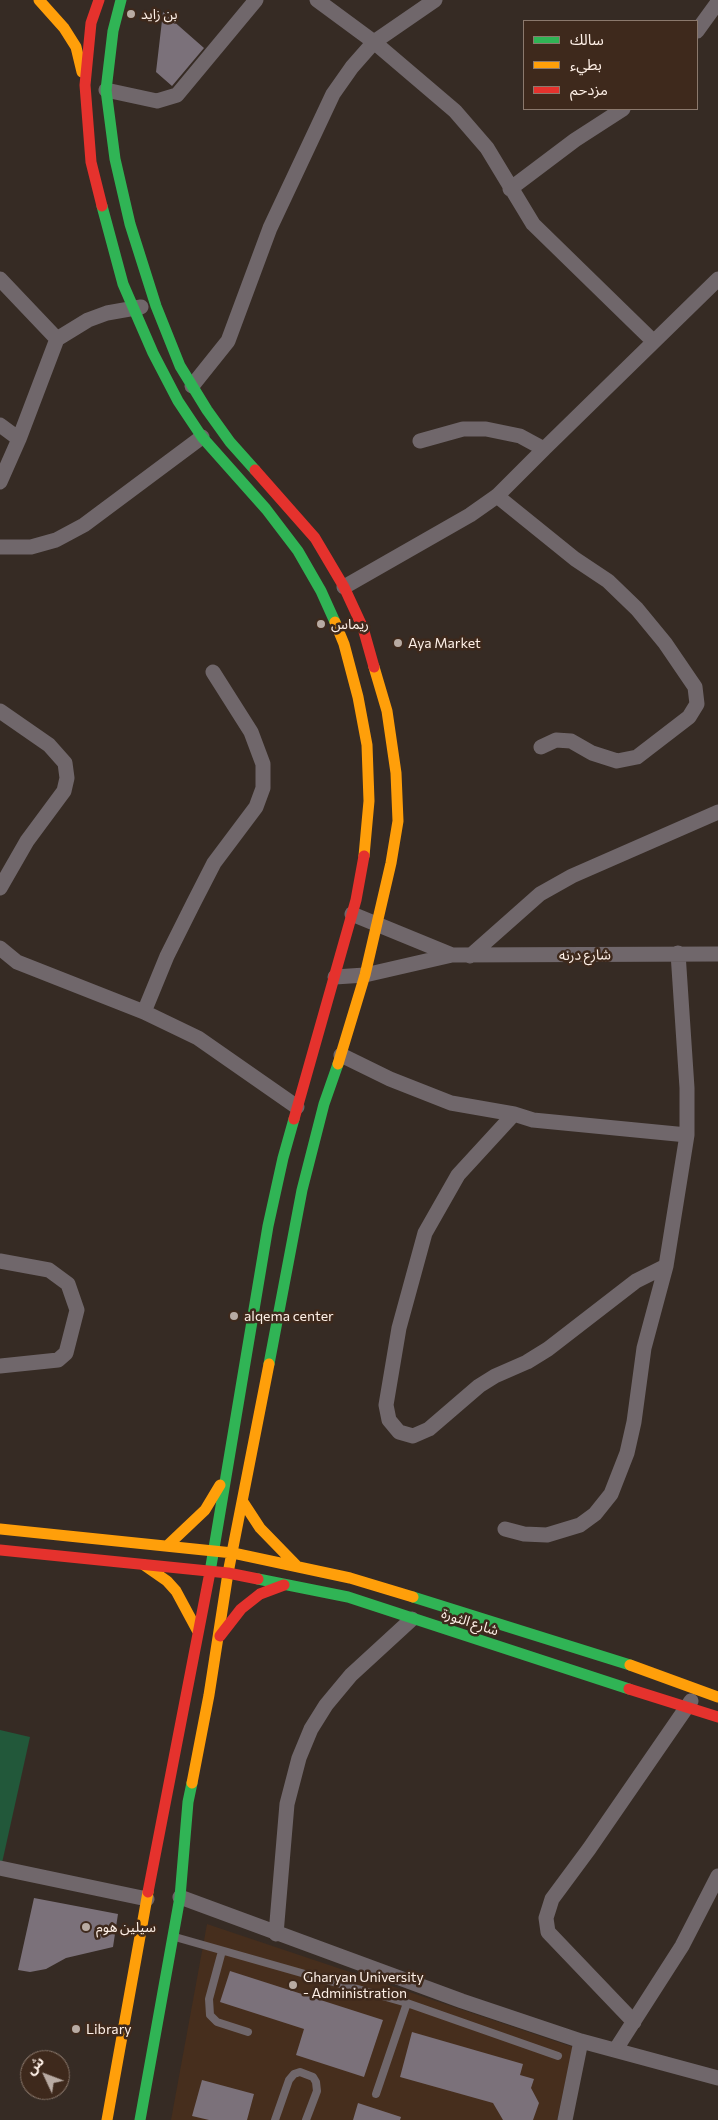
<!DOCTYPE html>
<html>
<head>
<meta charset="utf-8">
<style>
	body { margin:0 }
	#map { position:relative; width:718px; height:2120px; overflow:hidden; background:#362b24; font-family:Commissioner,"Noto Sans Arabic",sans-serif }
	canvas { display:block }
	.legend { position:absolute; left:523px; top:20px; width:175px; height:90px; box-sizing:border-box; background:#3e291c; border:1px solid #8b796d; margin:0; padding:6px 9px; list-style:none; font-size:15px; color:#fef0e7 }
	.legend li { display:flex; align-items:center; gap:10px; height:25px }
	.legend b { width:25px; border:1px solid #8b796d }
	.north { position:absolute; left:20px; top:2050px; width:50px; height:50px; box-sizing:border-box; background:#3e291c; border:1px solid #8b796d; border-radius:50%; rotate:313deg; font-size:14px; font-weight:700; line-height:20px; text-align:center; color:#fef0e7 }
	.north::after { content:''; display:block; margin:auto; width:18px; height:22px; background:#b8aba3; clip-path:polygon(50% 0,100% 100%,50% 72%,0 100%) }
</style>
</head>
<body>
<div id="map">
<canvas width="718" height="2120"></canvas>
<ul class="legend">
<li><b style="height:6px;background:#30b455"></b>سالك</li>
<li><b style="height:6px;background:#ff9f0a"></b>بطيء</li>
<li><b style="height:6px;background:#e5322d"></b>مزدحم</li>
</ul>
<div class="north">ش</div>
</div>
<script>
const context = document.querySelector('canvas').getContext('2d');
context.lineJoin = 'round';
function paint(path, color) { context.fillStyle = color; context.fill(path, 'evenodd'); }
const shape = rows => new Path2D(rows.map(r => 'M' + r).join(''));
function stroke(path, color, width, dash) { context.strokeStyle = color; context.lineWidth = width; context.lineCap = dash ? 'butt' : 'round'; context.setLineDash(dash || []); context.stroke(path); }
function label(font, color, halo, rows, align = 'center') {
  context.font = font + ' Commissioner,"Noto Sans Arabic",sans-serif'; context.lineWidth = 5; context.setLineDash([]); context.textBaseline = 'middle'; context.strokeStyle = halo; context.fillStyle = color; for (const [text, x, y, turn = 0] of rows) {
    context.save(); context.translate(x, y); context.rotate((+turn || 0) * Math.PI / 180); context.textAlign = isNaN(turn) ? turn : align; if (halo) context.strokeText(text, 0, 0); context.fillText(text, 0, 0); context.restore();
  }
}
const built = shape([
	[207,1924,573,2047,557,2120,171,2120]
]);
const green = shape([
	[0,1730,30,1737,2,1863,0,1863]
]);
const building = shape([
	[163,12,204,48,172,86,156,72],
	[34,1898,118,1914,113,1947,66,1958,46,1969,30,1972,18,1970],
	[230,1971,383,2020,364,2077,296,2055,304,2029,220,2002],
	[412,2032,523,2064,520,2075,534,2079,531,2088,539,2103,533,2120,503,2120,493,2103,400,2077],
	[202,2080,254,2094,247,2120,209,2120,192,2116],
	[358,2103,401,2117,400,2120,353,2120]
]);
const lane = shape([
	[175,1937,407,2003,558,2056],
	[222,1951,209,1999,210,2015,217,2022,248,2032],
	[376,2094,407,2003],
	[275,2120,289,2080,294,2074,300,2072,313,2077,316,2082,317,2091,306,2120]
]);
const street = shape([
	[317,0,374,42,455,111,487,148,533,224,653,341],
	[697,31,718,2],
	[106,90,157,101,177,95,256,0],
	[510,189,575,140,623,109],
	[0,279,57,339,88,320,107,313,141,307],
	[192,386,228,341,270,228,333,94,352,67,374,42,435,0],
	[0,425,19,439,0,482],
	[19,439,57,339],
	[420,441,463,429,486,429,520,436,544,449,718,279],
	[497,496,575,559,608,581,637,609,665,643,695,687,697,704,689,717,637,757,617,761,592,753,571,741,556,740,541,747],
	[0,547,31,547,56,540,84,525,202,437],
	[344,587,470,515,497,496,544,449],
	[0,711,49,745,65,763,67,778,64,791,27,841,0,888],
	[352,914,452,955],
	[0,948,17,962,144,1012,198,1038,297,1107],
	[470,956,540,894,572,876,718,812],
	[335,977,365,975,452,955,718,954],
	[144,1012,167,956,193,904,214,863,256,807,263,788,263,764,251,732,213,672],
	[341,1055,390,1079,451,1103,514,1114,533,1120,687,1135],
	[514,1114,458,1175,425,1233,399,1328,386,1405,389,1420,399,1432,413,1436,429,1429,479,1386,495,1376,527,1362,548,1349,636,1281,666,1266],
	[0,1261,49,1270,68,1284,77,1310,66,1353,58,1360,0,1366],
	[505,1529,524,1534,547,1535,580,1525,595,1514,611,1494,627,1453,634,1422,644,1348,666,1266,687,1135,687,1088,678,953],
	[0,1868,147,1899],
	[180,1897,462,2001,581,2041,718,2078],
	[276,1934,287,1804,299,1758,311,1729,326,1705,351,1675,412,1619],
	[634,2022,548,1932,546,1918,552,1899,589,1849,691,1701],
	[616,2049,682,1946,718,1876],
	[565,2120,581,2041]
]);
const fast = shape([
	[121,0,113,31,106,90,115,159,130,224,156,306,180,366,207,410,230,442,255,470],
	[102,206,123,284,153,353,178,401,202,437,266,509,298,551,321,591,335,622],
	[269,1364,302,1190,324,1104,338,1064],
	[210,1572,268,1226,283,1158,294,1119],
	[258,1579,348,1597,629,1689],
	[413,1597,630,1665],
	[140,2120,180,1897,188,1802,192,1783]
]);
const slow = shape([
	[39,0,64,28,76,47,82,72],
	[335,622,344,644,358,697,367,745,369,801,364,856],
	[338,1064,365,975,391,863,398,821,396,773,387,711,374,667],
	[243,1502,260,1528,296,1565],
	[0,1529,233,1553,350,1578,413,1597],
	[167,1546,205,1510,220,1485],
	[144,1565,167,1581,176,1591,197,1630],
	[630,1665,718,1697],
	[192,1783,209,1695,228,1573,269,1364],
	[107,2120,148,1892]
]);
const jam = shape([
	[99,0,91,23,85,85,91,162,102,206],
	[255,470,315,538,344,587,363,628,374,667],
	[294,1119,356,900,364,856],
	[0,1550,228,1573,258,1579],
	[220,1636,241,1609,260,1594,284,1585],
	[629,1689,718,1717],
	[148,1892,210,1572]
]);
const markers = [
	[131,14,5,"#b8aba3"],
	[321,624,5,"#b8aba3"],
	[398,643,5,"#b8aba3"],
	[234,1316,5,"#b8aba3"],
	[86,1927,5,"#b8aba3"],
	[293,1985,5,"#b8aba3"],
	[76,2029,5,"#b8aba3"]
];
const poiNames = [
	["بن زايد",141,14],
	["ريماس",331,624],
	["Aya Market",408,643],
	["alqema center",244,1316],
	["سيلين هوم",96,1927],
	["Gharyan University",303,1977],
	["- Administration",303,1993],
	["Library",86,2029]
];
const streetNames = [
	["شارع درنه",585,955,-1],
	["شارع الثورة",470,1622,18]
];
paint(built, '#462e1d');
paint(green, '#22583a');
paint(building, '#7b717a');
stroke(lane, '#70676b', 8);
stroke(street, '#70676b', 15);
stroke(fast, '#30b455', 11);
stroke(slow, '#ff9f0a', 11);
stroke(jam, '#e5322d', 11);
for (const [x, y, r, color] of markers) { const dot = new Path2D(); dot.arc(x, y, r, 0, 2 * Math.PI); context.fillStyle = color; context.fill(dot); stroke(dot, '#3e291c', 2); }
label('14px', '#fef0e7', '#3e291c', poiNames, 'left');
label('14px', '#fef0e7', '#3e291c', streetNames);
</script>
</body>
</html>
